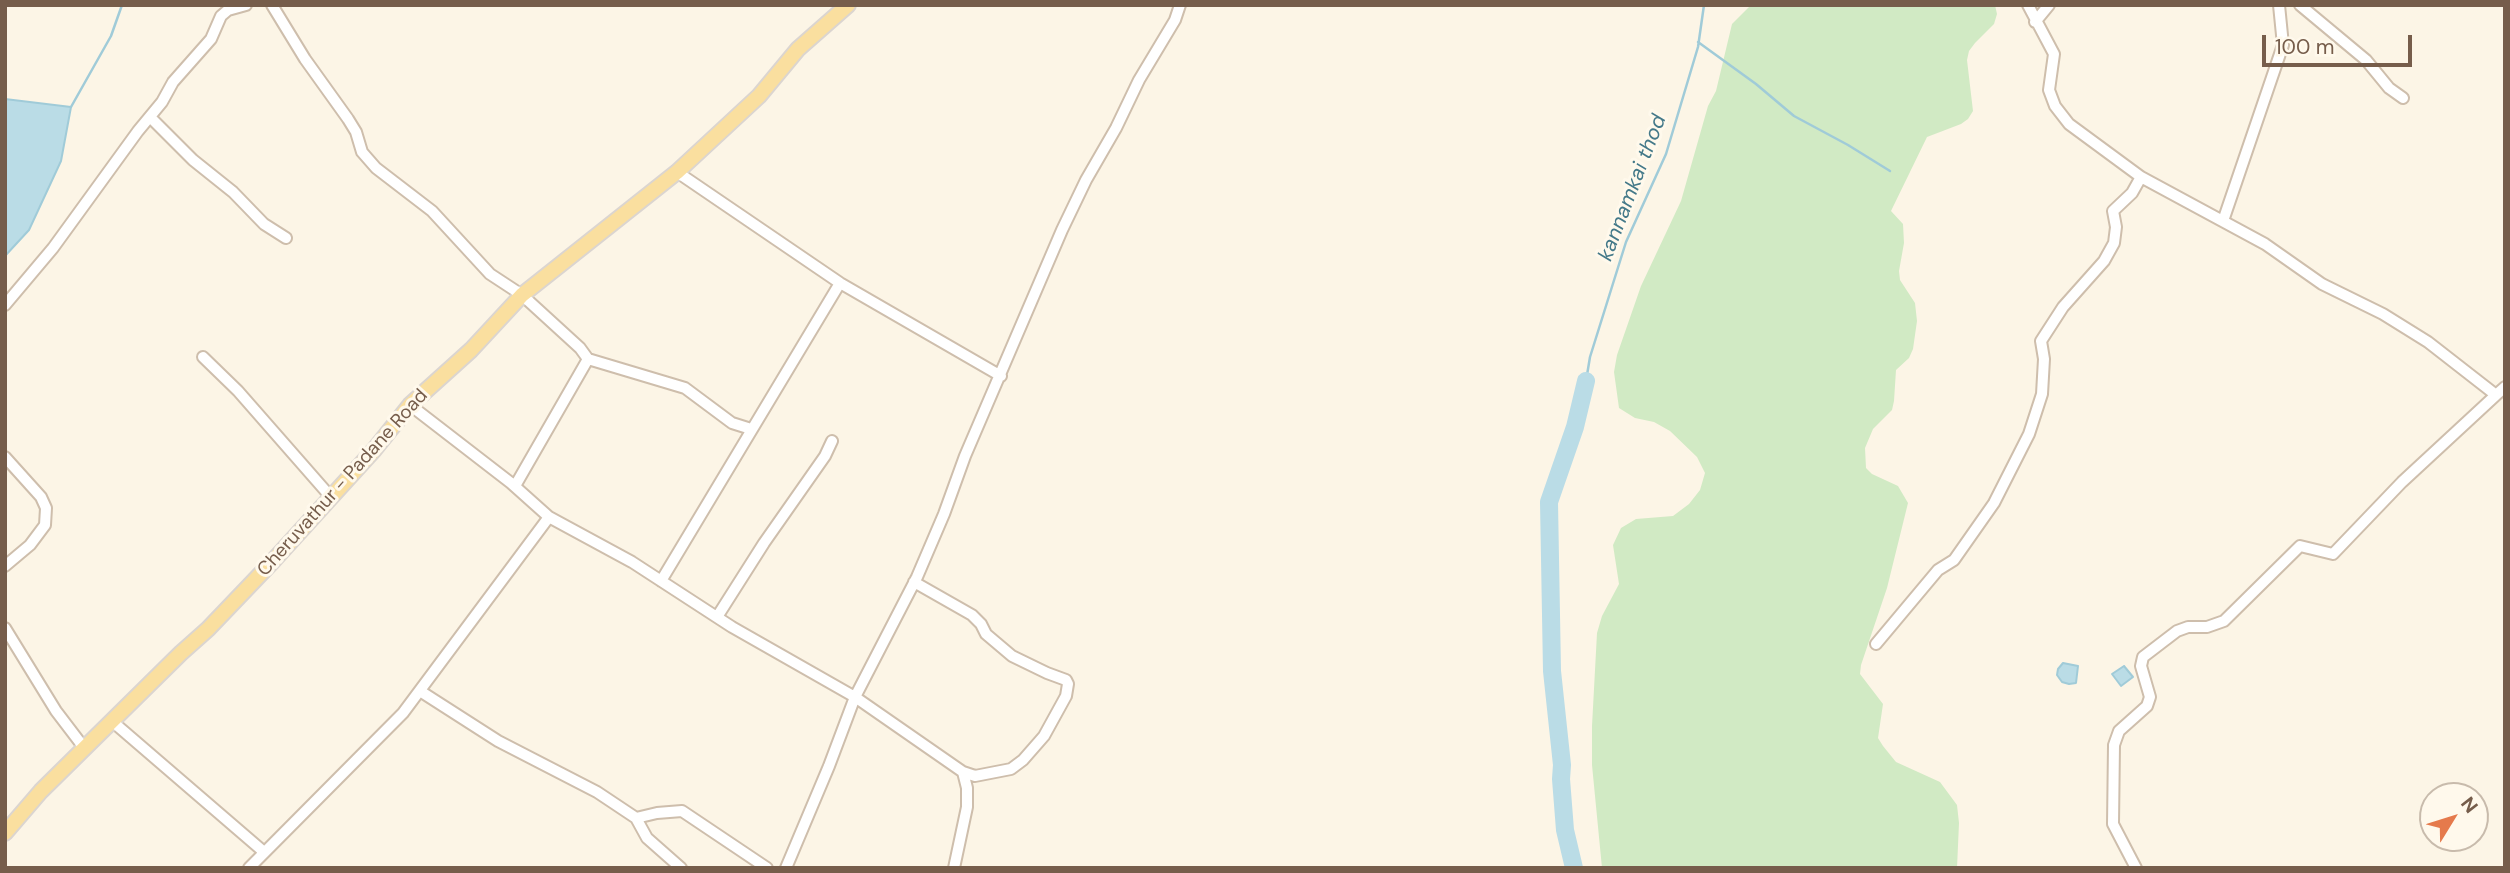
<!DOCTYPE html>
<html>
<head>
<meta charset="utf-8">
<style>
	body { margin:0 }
	#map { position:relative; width:2510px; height:873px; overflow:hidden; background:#fcf5e6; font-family:"DM Sans",sans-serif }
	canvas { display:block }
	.frame { position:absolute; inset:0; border:7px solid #765d4b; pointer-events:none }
	.north { position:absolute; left:2419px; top:782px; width:70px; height:70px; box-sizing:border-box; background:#fff9ec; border:2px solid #c8bbac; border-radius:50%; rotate:52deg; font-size:19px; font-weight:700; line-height:28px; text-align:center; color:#765d4b }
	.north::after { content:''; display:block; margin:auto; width:24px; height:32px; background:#e57a4c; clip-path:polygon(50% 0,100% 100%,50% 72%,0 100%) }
	.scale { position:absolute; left:2262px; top:35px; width:150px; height:32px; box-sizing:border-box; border:4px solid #765d4b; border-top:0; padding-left:9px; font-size:21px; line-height:24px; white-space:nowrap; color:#765d4b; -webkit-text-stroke:5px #fff9ec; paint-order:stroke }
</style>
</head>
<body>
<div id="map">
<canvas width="2510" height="873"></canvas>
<div class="frame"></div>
<div class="north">N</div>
<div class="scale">100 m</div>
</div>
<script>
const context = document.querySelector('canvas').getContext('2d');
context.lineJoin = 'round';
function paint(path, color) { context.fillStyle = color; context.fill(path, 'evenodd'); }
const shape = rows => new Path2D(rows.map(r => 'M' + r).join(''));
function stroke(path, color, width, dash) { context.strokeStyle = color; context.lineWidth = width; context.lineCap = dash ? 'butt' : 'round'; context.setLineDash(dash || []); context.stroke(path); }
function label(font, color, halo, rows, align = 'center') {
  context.font = font + ' "DM Sans",sans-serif'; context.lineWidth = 6; context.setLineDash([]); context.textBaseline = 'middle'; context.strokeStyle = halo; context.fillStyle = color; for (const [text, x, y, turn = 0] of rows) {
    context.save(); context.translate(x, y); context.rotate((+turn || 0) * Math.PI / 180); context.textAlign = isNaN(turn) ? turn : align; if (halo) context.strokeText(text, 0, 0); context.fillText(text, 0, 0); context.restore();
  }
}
const green = shape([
	[1751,5,1995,5,1997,14,1994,24,1975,43,1969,51,1967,60,1973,111,1968,119,1961,124,1927,137,1891,211,1903,224,1904,243,1899,271,1900,280,1915,303,1917,321,1913,349,1909,358,1896,370,1894,401,1892,410,1873,429,1865,448,1866,468,1872,474,1898,486,1908,503,1887,588,1861,665,1860,674,1883,704,1878,738,1883,746,1896,762,1940,782,1957,805,1959,823,1957,868,1602,868,1592,765,1592,726,1597,633,1602,616,1619,584,1613,545,1621,528,1636,519,1673,516,1689,504,1700,490,1705,473,1697,457,1670,431,1654,422,1635,418,1619,408,1614,372,1617,355,1641,286,1681,201,1708,106,1716,91,1732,24]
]);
const water = shape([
	[5,99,71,107,61,161,29,230,5,256,5,99],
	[2063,663,2078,666,2076,683,2069,684,2062,682,2057,675,2058,669,2063,663],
	[2124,666,2133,677,2121,686,2112,674,2124,666]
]);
const stream = shape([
	[1698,42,1756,84,1794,116,1848,145,1890,171],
	[71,107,111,36,122,5],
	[1586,381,1590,357,1626,242,1666,154,1698,47,1704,5]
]);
const river = shape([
	[1574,868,1565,830,1561,779,1562,765,1552,671,1549,502,1575,427,1586,381]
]);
const minor = shape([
	[272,5,305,59,348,119,356,132,362,152,376,168,432,211,490,274,522,295,580,348,588,359,515,486],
	[2028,5,2054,54,2049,90,2055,106,2069,124,2141,177,2265,244,2322,284,2383,314,2428,342,2496,395,2505,387],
	[2300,5,2366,60,2389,88,2403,98],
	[2035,22,2049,5],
	[150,117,193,160,233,192,264,224,286,238],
	[677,172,840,283,1001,376],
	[2223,221,2283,45,2279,5],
	[5,305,53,248,138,131,162,102,173,82,211,39,221,16,228,10,246,5],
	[203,357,238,391,330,496],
	[588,359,685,388,732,423,751,429],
	[410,405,511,483,549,517,632,562,732,627,855,697,963,772,975,776,1011,769,1023,760,1044,736,1066,696,1068,684,1066,680,1047,673,1012,656,986,634,981,624,972,615,914,582],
	[5,457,41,497,46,508,45,525,30,545,5,566],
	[661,581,840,283],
	[717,617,764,543,825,456,832,441],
	[5,628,56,711,85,749],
	[1876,644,1938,570,1954,560,1994,503,2029,434,2042,394,2044,359,2041,341,2063,307,2104,261,2114,243,2116,227,2113,211,2132,193,2141,177],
	[420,691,498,741,597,792,636,818,657,813,682,811,767,868],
	[113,722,264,852],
	[636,818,647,838,681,868],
	[249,868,403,713,549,517],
	[786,868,829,766,855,697,917,577,944,514,965,456,1062,230,1086,180,1116,128,1139,80,1175,20,1180,5],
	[954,868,967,807,967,788,963,772],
	[2136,868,2113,824,2114,745,2119,731,2147,706,2150,697,2141,666,2143,657,2177,631,2188,627,2207,627,2224,621,2300,546,2333,554,2402,482,2496,395]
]);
const major = shape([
	[5,833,41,791,181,653,208,629,273,561,374,450,410,405,471,350,522,295,677,172,759,96,798,49,848,5]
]);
const streetNames = [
	["Cheruvathur - Padane Road",343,483,-48]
];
const waterNames = [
	["kannamkai thod",1633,188,-69]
];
paint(green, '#d1eac4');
paint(water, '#badce6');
stroke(water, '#a0cbd8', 2);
stroke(stream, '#a0cbd8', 2.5);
stroke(river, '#badce6', 18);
stroke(minor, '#cebeac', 14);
stroke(major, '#dbd5d0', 18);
stroke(minor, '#fff', 10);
stroke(major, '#fadf9f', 14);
label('19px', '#765d4b', '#fff9ec', streetNames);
label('italic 21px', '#447989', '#fff9ec', waterNames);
</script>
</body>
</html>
